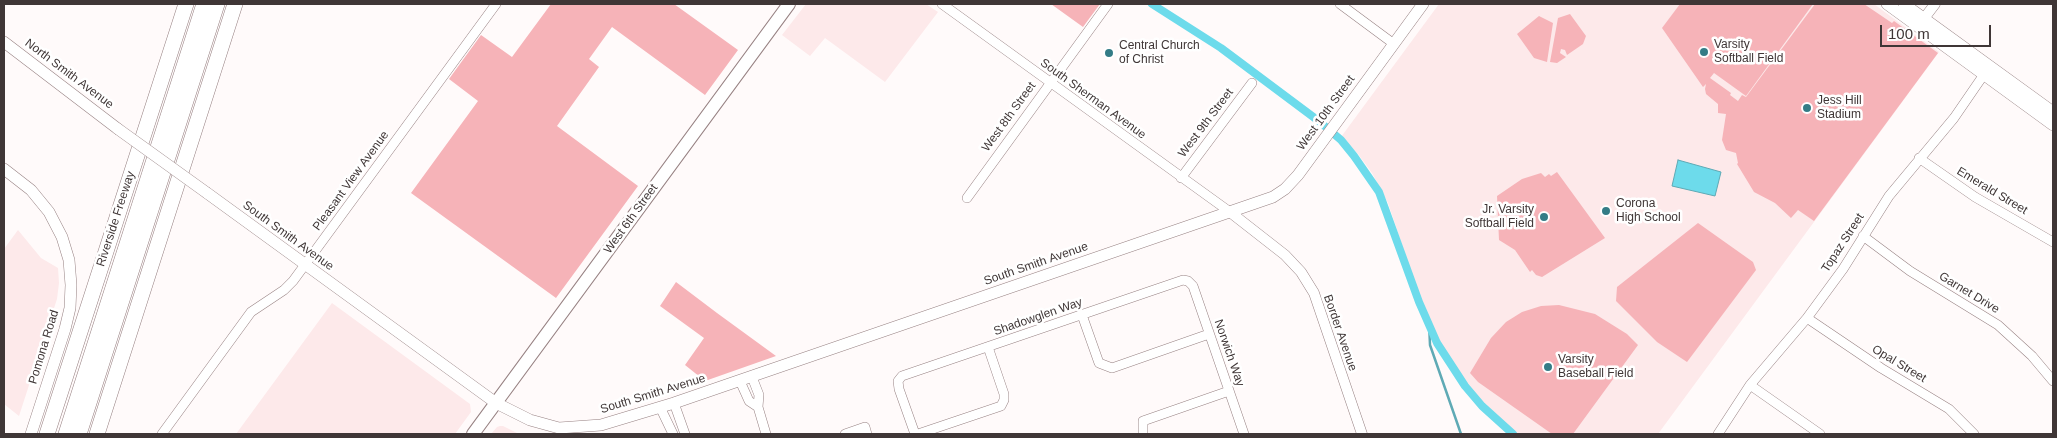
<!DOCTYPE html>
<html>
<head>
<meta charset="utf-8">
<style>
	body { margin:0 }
	#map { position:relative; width:2057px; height:438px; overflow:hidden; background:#fffafa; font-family:Helvetica,sans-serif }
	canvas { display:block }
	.frame { position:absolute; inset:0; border:5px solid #3f3636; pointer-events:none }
	.scale { position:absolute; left:1880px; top:25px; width:111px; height:22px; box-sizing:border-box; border:2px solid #3f3636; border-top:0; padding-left:6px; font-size:15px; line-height:18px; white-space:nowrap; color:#3f3636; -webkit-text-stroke:4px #fff; paint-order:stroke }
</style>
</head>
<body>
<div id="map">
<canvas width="2057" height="438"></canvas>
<div class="frame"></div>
<div class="scale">100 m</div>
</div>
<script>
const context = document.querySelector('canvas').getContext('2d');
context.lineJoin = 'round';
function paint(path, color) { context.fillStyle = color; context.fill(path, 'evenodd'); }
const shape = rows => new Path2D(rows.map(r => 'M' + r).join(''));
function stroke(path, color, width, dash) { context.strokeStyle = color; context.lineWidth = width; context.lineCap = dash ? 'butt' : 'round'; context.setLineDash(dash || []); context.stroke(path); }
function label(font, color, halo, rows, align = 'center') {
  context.font = font + ' Helvetica,sans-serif'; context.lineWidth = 5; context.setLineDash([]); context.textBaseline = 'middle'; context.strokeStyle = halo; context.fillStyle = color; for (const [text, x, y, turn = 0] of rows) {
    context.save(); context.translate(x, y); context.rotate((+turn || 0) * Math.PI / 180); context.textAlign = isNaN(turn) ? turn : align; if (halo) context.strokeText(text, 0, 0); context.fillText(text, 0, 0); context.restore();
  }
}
const built = shape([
	[806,4,926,4,938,12,885,82,825,38,810,56,782,35],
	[1439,4,1874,4,1939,52,1658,434,1517,434,1476,395,1454,366,1439,341,1421,301,1388,203,1372,173,1358,154,1341,137],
	[18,230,41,258,58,268,59,283,57,299,19,416,4,404,4,249],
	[332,303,470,404,471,412,455,434,236,434],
	[500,426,503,426,519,434,491,434,497,427]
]);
const green = shape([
	[551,4,674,4,738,50,705,95,612,27,589,59,599,67,557,126,638,186,556,298,411,193,478,101,449,79,481,35,512,57],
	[1051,4,1100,4,1083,27],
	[1680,4,1813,4,1746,96,1714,73,1710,78,1731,93,1730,95,1738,101,1742,95,1746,97,1815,4,1864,4,1892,23,1894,21,1938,53,1814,221,1798,210,1791,218,1775,203,1754,192,1737,164,1738,163,1736,153,1726,150,1722,140,1726,114,1718,113,1718,104,1706,94,1705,89,1706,84,1703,87,1662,28],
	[1570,14,1586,36,1583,44,1567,55,1565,50,1561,49,1560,53,1566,57,1557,63,1550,62,1558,18],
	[1539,16,1553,23,1547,62,1534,58,1517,34],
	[1557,172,1605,238,1542,277,1536,275,1532,270,1530,272,1515,250,1499,240,1497,196,1522,179,1541,173,1545,177,1549,174,1551,176],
	[1698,223,1753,262,1756,270,1687,362,1657,342,1616,301,1617,287],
	[676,282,717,313,776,356,705,381,685,365,704,338,660,306],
	[1559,305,1595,314,1627,334,1638,345,1573,434,1552,434,1478,382,1470,373,1491,338,1506,322,1522,312,1541,306]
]);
const water = shape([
	[1678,160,1721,172,1715,196,1672,186,1678,160]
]);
const stream = shape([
	[1429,323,1430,345,1461,434]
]);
const canal = shape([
	[1152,4,1221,48,1320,122,1341,140,1354,156,1379,192,1419,302,1437,343,1465,386,1482,406,1513,434]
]);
const minor = shape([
	[942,4,1230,212],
	[1340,4,1394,44],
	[1919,158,1975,197,2053,242],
	[1181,178,1252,83],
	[967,198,1108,4],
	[1863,236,1910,271,1998,325,2032,356,2053,381],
	[1082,315,1099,363,1112,368,1209,334],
	[1807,318,1881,368,1949,409,1974,434],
	[752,377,759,395,758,407,766,434],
	[740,381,749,401,758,407],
	[1750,385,1820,434],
	[674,403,685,434],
	[660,407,673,434],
	[162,434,251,312,284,290,293,281,496,4],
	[845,434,865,427,867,434],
	[915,434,899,389,898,381,902,376,1183,280,1188,281,1193,286,1244,434],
	[918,434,1001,406,1004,400,1004,394,988,347],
	[1143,434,1143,421,1229,391],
	[1718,434,1750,385,1807,318,1843,269,1889,196,1954,118,1987,70]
]);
const tertiary = shape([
	[1919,25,1935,4],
	[1230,212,1285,255,1301,272,1314,293,1362,434]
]);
const secondary = shape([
	[1887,4,2053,125],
	[1904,4,2053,112],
	[4,42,118,129],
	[4,169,31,190,49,212,62,237,69,260,71,285,70,308,65,329,31,434],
	[207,193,496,403,530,420,559,428,601,425,674,403,1273,197,1285,189,1298,175,1423,4]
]);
const primary = shape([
	[473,434,789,4]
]);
const motorway = shape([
	[47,434,186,4],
	[66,434,204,4],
	[79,434,217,4],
	[97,434,235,4]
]);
const secondaryBridge = shape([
	[118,129,207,193]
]);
const markers = [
	[1704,52,5,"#347c86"],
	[1109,53,5,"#347c86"],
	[1807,108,5,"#347c86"],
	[1606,211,5,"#347c86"],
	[1544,217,5,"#347c86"],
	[1548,367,5,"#347c86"]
];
const poiNames = [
	["Varsity",1714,45],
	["Softball Field",1714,59],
	["Central Church",1119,46],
	["of Christ",1119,60],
	["Jess Hill",1817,101],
	["Stadium",1817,115],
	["Corona",1616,204],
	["High School",1616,218],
	["Jr. Varsity",1534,210,"right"],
	["Softball Field",1534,224,"right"],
	["Varsity",1558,360],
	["Baseball Field",1558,374]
];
const streetNames = [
	["North Smith Avenue",69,74,37],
	["South Sherman Avenue",1093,99,36],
	["West 10th Street",1326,113,-54],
	["West 8th Street",1009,117,-54],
	["West 9th Street",1206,123,-53],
	["Pleasant View Avenue",351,181,-54],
	["Emerald Street",1992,191,31],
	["Riverside Freeway",116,219,-72],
	["West 6th Street",631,219,-54],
	["South Smith Avenue",288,236,36],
	["Topaz Street",1843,243,-57],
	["South Smith Avenue",1036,264,-19],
	["Garnet Drive",1969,293,31],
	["Shadowglen Way",1038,317,-19],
	["Border Avenue",1340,333,71],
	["Pomona Road",44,347,-73],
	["Norwich Way",1229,353,71],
	["Opal Street",1899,364,31],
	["South Smith Avenue",653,394,-17]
];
paint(built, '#fde9ea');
paint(green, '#f6b3b8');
paint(water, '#6ddbeb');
stroke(water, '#5faab5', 1);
stroke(stream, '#5faab5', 2.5);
stroke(canal, '#6ddbeb', 8);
stroke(minor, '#978283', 10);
stroke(tertiary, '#978283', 11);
stroke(secondary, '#978283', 12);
stroke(primary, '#978283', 14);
stroke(motorway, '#978283', 16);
stroke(minor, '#fff', 9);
stroke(tertiary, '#fff', 10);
stroke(secondary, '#fff', 11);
stroke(primary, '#fff', 12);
stroke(motorway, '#fff', 15);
stroke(secondaryBridge, '#978283', 12, []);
stroke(secondaryBridge, '#fff', 11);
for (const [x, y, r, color] of markers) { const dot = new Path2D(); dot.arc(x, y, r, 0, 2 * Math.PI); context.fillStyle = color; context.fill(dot); stroke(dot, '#fff', 2); }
label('12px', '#3f3636', '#fff', poiNames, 'left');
label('12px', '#3f3636', '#fff', streetNames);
</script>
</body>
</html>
